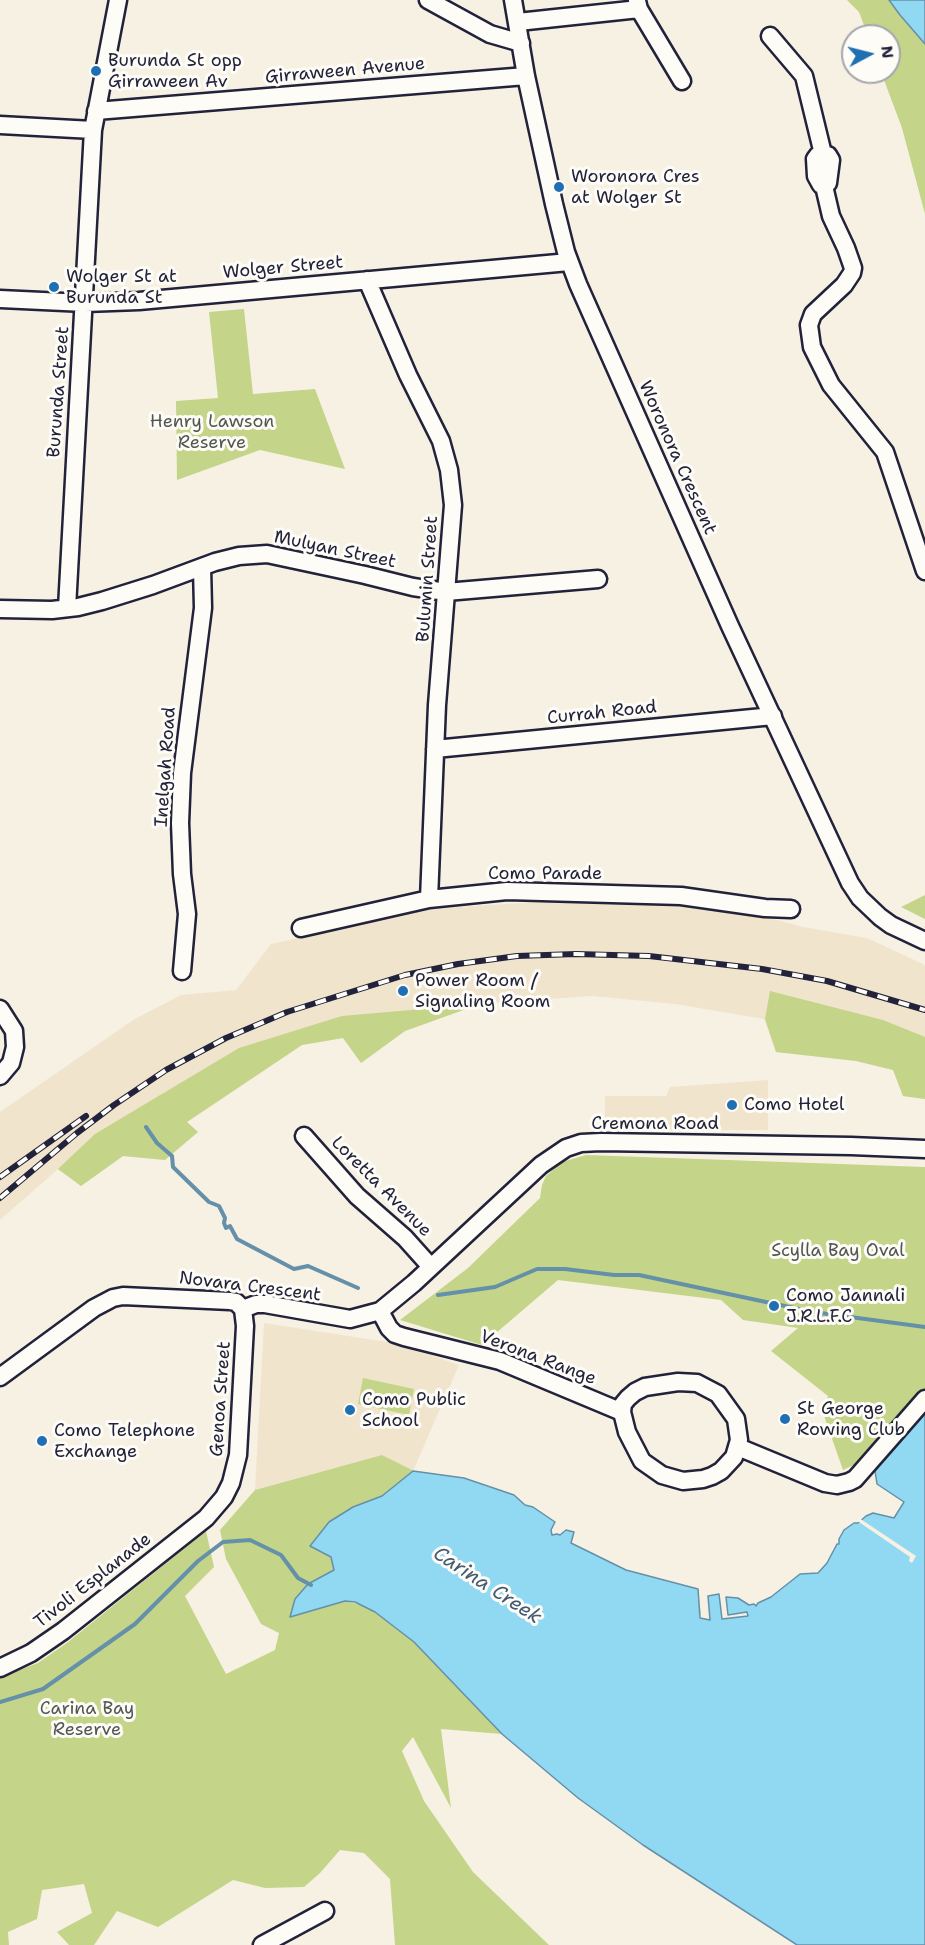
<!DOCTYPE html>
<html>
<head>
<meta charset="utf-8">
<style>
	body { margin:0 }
	#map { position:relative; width:925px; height:1945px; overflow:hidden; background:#f7f1e4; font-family:"Shantell Sans",sans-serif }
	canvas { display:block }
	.north { position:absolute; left:841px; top:24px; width:60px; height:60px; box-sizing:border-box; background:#fdfcf7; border:2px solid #a5a5ac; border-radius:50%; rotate:83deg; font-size:16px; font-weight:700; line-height:24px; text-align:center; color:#22223b }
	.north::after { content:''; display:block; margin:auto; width:21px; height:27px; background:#1f6fb2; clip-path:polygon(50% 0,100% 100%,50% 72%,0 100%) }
</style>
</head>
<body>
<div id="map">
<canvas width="925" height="1945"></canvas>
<div class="north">N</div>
</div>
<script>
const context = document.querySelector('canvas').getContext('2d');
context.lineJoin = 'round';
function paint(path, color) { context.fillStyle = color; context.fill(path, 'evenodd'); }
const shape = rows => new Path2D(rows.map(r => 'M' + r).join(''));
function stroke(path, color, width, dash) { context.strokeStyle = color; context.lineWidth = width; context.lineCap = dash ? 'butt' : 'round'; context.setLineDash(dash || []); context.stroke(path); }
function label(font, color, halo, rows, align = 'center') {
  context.font = font + ' "Shantell Sans",sans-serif'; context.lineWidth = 6; context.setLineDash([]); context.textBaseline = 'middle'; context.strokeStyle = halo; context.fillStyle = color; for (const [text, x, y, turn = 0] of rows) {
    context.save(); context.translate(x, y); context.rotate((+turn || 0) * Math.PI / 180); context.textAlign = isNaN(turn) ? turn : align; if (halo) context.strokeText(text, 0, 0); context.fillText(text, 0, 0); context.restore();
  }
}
const built = shape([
	[585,899,663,902,737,909,803,927,867,938,925,965,925,1099,903,1096,893,1070,856,1061,776,1052,764,1019,675,1004,592,996,480,1004,405,1031,361,1063,343,1038,302,1045,187,1122,198,1132,165,1160,123,1156,81,1186,58,1169,0,1220,0,1112,133,1020,181,995,236,990,271,944,428,909],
	[768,1080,768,1130,605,1130,605,1096,666,1096,670,1087],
	[264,1323,400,1344,459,1365,413,1471,382,1455,255,1490]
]);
const green = shape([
	[847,0,889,0,925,44,925,214,902,128,881,72,889,72,889,36,868,36,859,12],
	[244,309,253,394,315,389,345,469,260,450,177,480,176,401,218,398,209,312],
	[925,895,925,919,901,907],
	[770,991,883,1020,925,1037,925,1099,903,1096,893,1070,856,1061,776,1052,765,1019],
	[480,1004,405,1031,361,1063,343,1038,302,1045,187,1122,198,1132,165,1160,123,1156,81,1186,58,1169,95,1134,239,1048,342,1016],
	[586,1155,925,1167,925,1393,868,1458,843,1470,823,1413,828,1396,771,1351,798,1328,743,1320,721,1300,558,1280,482,1345,400,1320,468,1268,540,1198,542,1185,546,1176,562,1162],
	[363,1378,414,1389,409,1415,358,1404],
	[382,1455,414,1471,464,1478,514,1495,525,1505,533,1507,555,1522,551,1530,552,1535,557,1534,560,1535,566,1530,574,1532,571,1543,626,1570,698,1589,701,1615,353,1507,329,1522,310,1545,331,1557,334,1570,308,1585,290,1617,345,1601,365,1606,394,1625,414,1642,502,1734,441,1729,451,1808,413,1737,402,1751,424,1801,473,1872,549,1945,395,1945,390,1879,364,1853,340,1850,320,1873,304,1887,265,1888,233,1880,158,1927,117,1911,94,1945,69,1945,57,1932,92,1913,84,1884,42,1890,37,1919,8,1932,9,1945,0,1945,0,1677,38,1663,68,1642,206,1531,214,1567,185,1596,226,1674,275,1650,279,1633,261,1624,226,1559,220,1530,255,1490]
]);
const water = shape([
	[889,0,925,0,925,44,900,15,889,0],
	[925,1414,925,1945,797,1945,643,1845,578,1798,502,1734,414,1642,375,1612,355,1602,345,1601,290,1617,295,1599,308,1584,334,1570,331,1557,310,1546,329,1522,353,1507,382,1496,413,1471,464,1478,514,1495,525,1505,533,1507,555,1522,551,1530,552,1535,557,1534,560,1535,566,1530,574,1532,571,1543,626,1570,698,1589,700,1618,710,1620,708,1596,719,1594,722,1619,748,1616,747,1612,728,1615,726,1597,738,1598,749,1605,754,1604,756,1606,758,1603,771,1597,800,1574,818,1573,827,1563,837,1544,839,1544,839,1539,844,1530,854,1523,858,1523,866,1516,873,1513,894,1518,904,1502,877,1484,875,1471,925,1414]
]);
const pier = shape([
	[859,1518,916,1556,912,1563,909,1561,910,1557,856,1520]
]);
const stream = shape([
	[146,1127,157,1143,172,1156,173,1167,209,1202,219,1206,225,1218,224,1223,226,1228,230,1226,237,1239,294,1269,308,1266,358,1288],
	[438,1295,495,1287,537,1269,565,1269,614,1275,639,1275,813,1312,925,1327],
	[0,1702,43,1689,135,1624,198,1561,223,1542,250,1540,281,1555,298,1578,311,1585]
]);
const minor = shape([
	[428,0,490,34,521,43],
	[513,0,526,76,554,204,566,252,578,284,730,626,850,883,860,898,880,917,891,925,925,941],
	[637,1,639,9,682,81],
	[518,22,639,9],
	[770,36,804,76,823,154,828,155,831,160,828,183,824,186],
	[96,111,526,76],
	[0,125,93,130],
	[823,154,818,155,815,159,816,176,821,185,824,186,831,216,846,248,853,268,852,273,844,285,813,314,809,325,812,347,831,385,885,452,925,571],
	[367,280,408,375,441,441,449,470,453,505,437,705,429,899],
	[0,299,85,303,139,301,569,262],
	[67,608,93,130,118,0],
	[0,609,52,610,78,607,102,601,153,585,215,562,239,556,267,554,365,575,413,587,446,592,598,579],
	[435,749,773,716],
	[301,928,429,899,507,891,681,896,765,908,791,909],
	[182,971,187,914,182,874,180,823,182,773,203,608,202,567],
	[0,1009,14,1031,15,1047,11,1063,0,1076],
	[304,1136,357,1196,405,1238,431,1267],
	[380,1311,389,1328,395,1334,404,1337,500,1361,622,1412],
	[0,1377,94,1308,113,1298,123,1296,230,1301,236,1302,243,1309,256,1304,265,1304,350,1319,380,1311,414,1283,541,1165,566,1148,581,1143,601,1142,851,1146,925,1149],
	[678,1382,697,1383,718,1394,736,1419,739,1440,734,1457,721,1471,712,1476,703,1479,683,1481,662,1475,642,1461,627,1432,622,1412,623,1404,628,1398,635,1392,645,1387,678,1382],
	[738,1447,825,1483,837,1485,849,1482,855,1479,925,1399],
	[0,1668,31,1653,63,1631,206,1518,224,1497,231,1483,238,1455,245,1326,243,1309],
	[262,1945,325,1911]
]);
const rail = shape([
	[0,1177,86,1116],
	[0,1198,77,1133,114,1105,166,1070,226,1038,287,1012,405,975,458,964,517,956,576,954,649,956,762,969,827,981,925,1010]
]);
const markers = [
	[96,71,6,"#1f6fb2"],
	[559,187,6,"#1f6fb2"],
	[54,287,6,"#1f6fb2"],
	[403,991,6,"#1f6fb2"],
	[732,1105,6,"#1f6fb2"],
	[774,1306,6,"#1f6fb2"],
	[350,1410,6,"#1f6fb2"],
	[785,1419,6,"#1f6fb2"],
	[42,1441,6,"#1f6fb2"]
];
const poiNames = [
	["Burunda St opp",108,61],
	["Girraween Av",108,82],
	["Woronora Cres",571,177],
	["at Wolger St",571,198],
	["Wolger St at",66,277],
	["Burunda St",66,298],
	["Power Room /",415,981],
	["Signaling Room",415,1002],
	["Como Hotel",744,1105],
	["Como Jannali",786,1296],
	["J.R.L.F.C",786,1317],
	["Como Public",362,1400],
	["School",362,1421],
	["St George",797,1409],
	["Rowing Club",797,1430],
	["Como Telephone",54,1431],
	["Exchange",54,1452]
];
const streetNames = [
	["Girraween Avenue",345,71,-5],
	["Wolger Street",283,268,-5],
	["Burunda Street",59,392,-86],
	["Woronora Crescent",677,458,66],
	["Mulyan Street",335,550,12],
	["Bulumin Street",428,579,-86],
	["Currah Road",602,713,-6],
	["Inelgah Road",166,767,-86],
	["Como Parade",545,874],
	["Cremona Road",655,1124],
	["Loretta Avenue",381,1187,45],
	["Novara Crescent",250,1287,7],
	["Verona Range",538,1358,21],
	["Genoa Street",221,1399,-86],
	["Tivoli Esplanade",93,1581,-38]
];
const parkNames = [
	["Henry Lawson",212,422],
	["Reserve",212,443],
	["Scylla Bay Oval",838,1251],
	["Carina Bay",87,1709],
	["Reserve",87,1730]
];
const waterNames = [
	["Carina Creek",487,1586,33]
];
paint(built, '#f0e4cd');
paint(green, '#c4d489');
paint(water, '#91d9f2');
stroke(water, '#6590a9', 1.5);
paint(pier, '#f7f1e4');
stroke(stream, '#6590a9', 4);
stroke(minor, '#22223b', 21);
stroke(minor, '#fdfcf7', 16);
stroke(rail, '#22223b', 6);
stroke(rail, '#fdfcf7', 4, [11]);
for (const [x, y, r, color] of markers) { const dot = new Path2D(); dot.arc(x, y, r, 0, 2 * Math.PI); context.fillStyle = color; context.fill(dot); stroke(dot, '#fdfcf7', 2); }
label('18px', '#22223b', '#fdfcf7', poiNames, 'left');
label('18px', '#22223b', '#fdfcf7', streetNames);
label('18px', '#535752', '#fdfcf7', parkNames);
label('italic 20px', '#435972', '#fdfcf7', waterNames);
</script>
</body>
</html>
